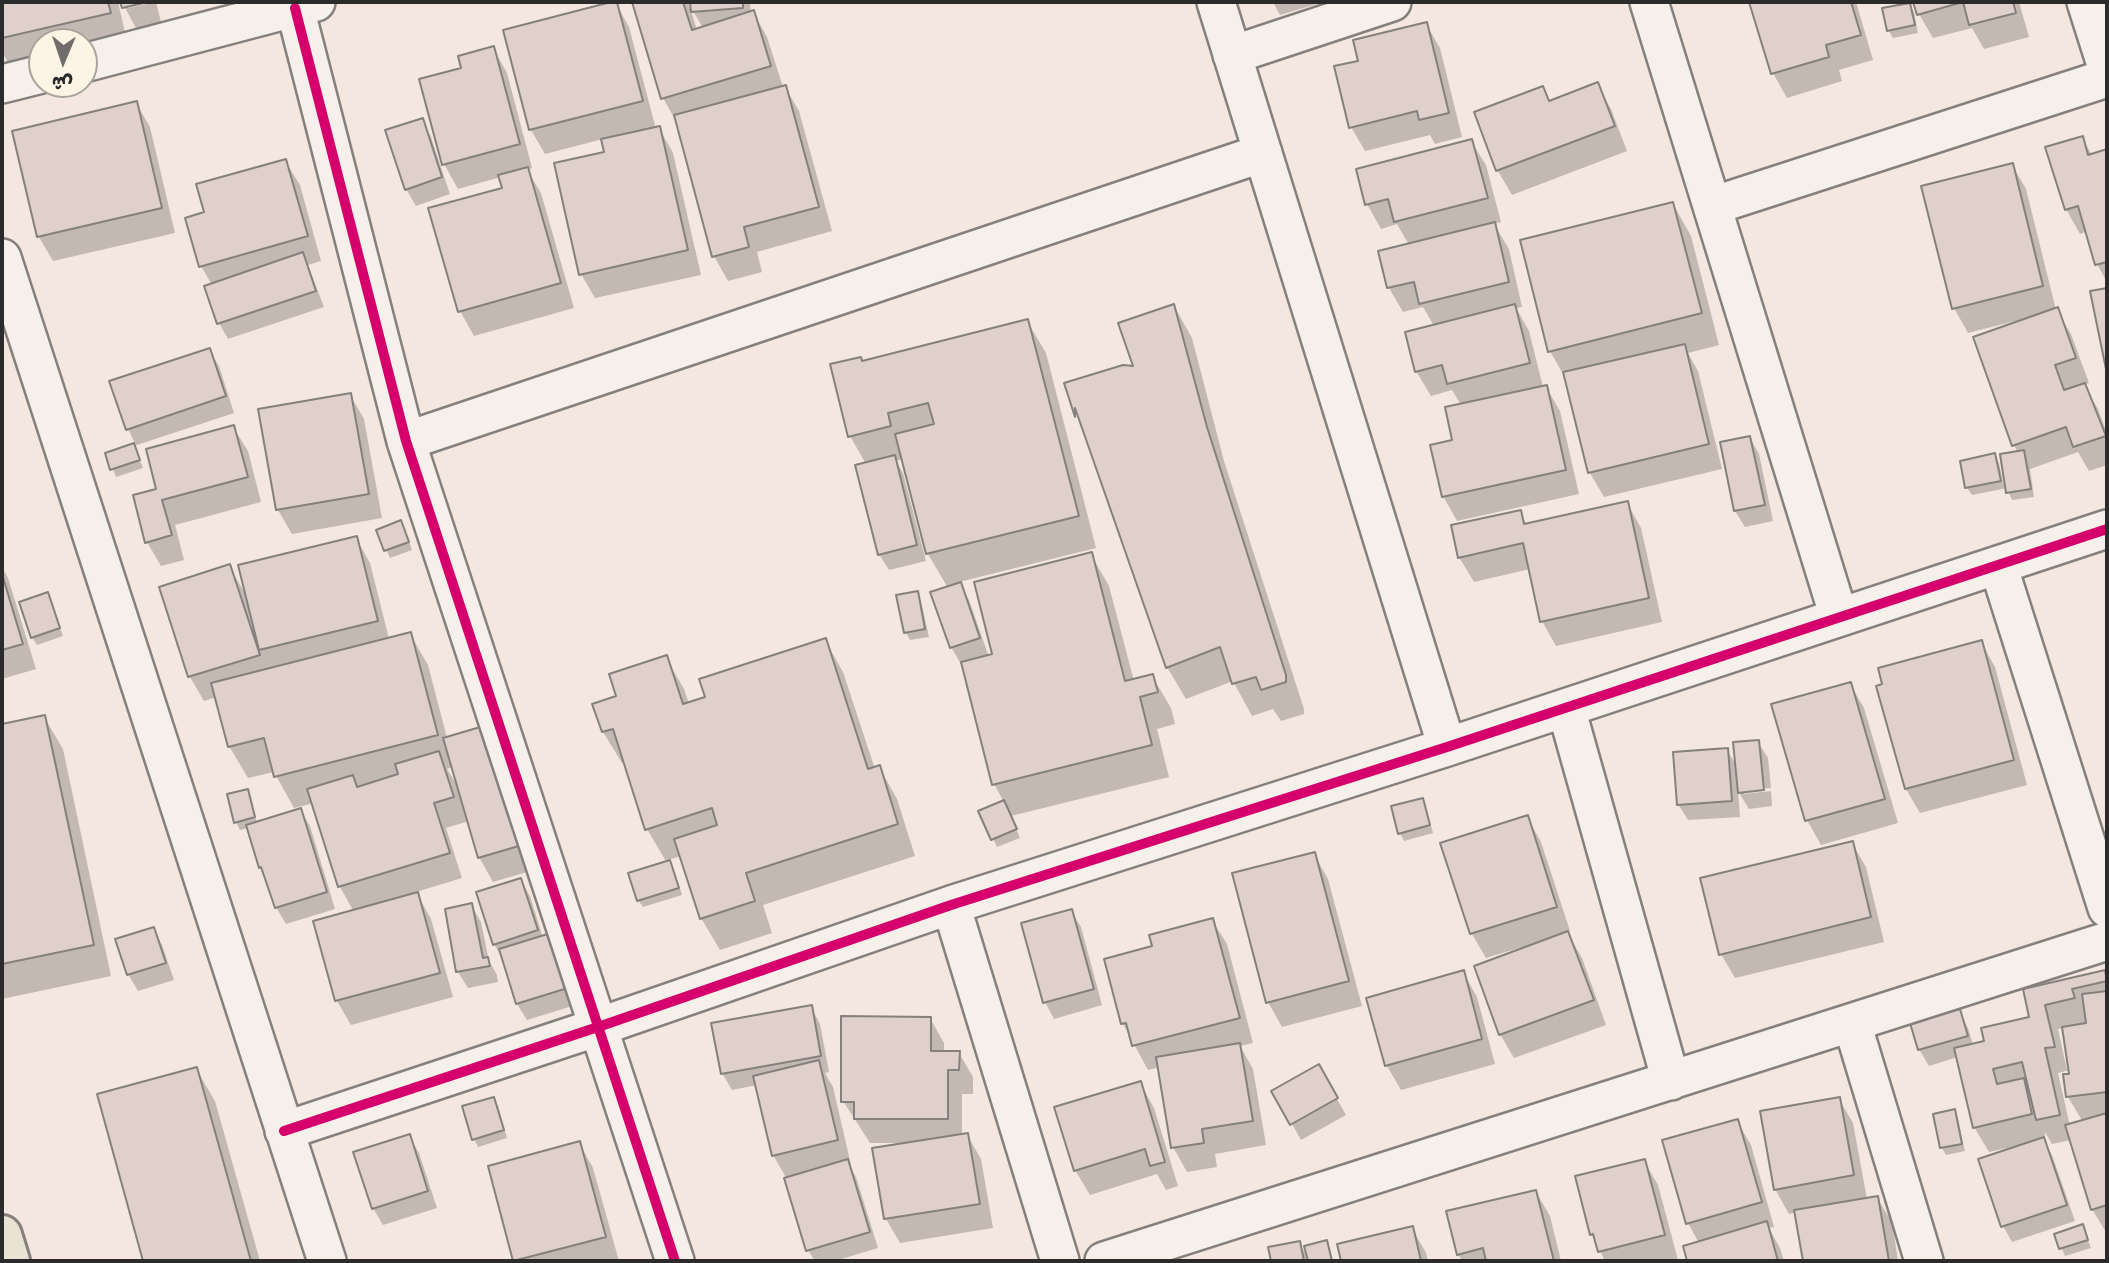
<!DOCTYPE html>
<html>
<head>
<meta charset="utf-8">
<style>
	body { margin:0 }
	#map { position:relative; width:2109px; height:1263px; overflow:hidden; background:#f4e7df; font-family:"Balsamiq Sans","Playpen Sans Arabic",sans-serif }
	canvas { display:block }
	.frame { position:absolute; inset:0; border:4px solid #2b2b2b; pointer-events:none }
	.north { position:absolute; left:28px; top:28px; width:70px; height:70px; box-sizing:border-box; background:#fcf5e5; border:2px solid #a8a49b; border-radius:50%; rotate:182deg; font-size:19px; font-weight:700; line-height:28px; text-align:center; color:#2b2b2b }
	.north::after { content:''; display:block; margin:auto; width:24px; height:32px; background:#716d6a; clip-path:polygon(50% 0,100% 100%,50% 72%,0 100%) }
</style>
</head>
<body>
<div id="map">
<canvas width="2109" height="1263"></canvas>
<div class="frame"></div>
<div class="north">ش</div>
</div>
<script>
const context = document.querySelector('canvas').getContext('2d');
context.lineJoin = 'round';
function paint(path, color) { context.fillStyle = color; context.fill(path, 'evenodd'); }
const shape = rows => new Path2D(rows.map(r => 'M' + r).join(''));
function stroke(path, color, width, dash) { context.strokeStyle = color; context.lineWidth = width; context.lineCap = dash ? 'butt' : 'round'; context.setLineDash(dash || []); context.stroke(path); }
const shadow = shape([
	[2,2,118,2,128,45,84,55,84,42,42,42,42,64,13,71,2,52],
	[122,2,140,2,128,5,128,8,156,2,162,26,138,32],
	[615,2,629,27,656,129,659,128,673,153,701,275,595,298,581,274,606,153,603,139,545,154,531,130],
	[633,2,688,2,691,11,693,11,692,2,750,2,751,13,753,12,767,37,783,87,785,87,799,111,832,231,757,252,762,272,728,281,714,256,677,123,663,98],
	[691,11,693,11,703,28,697,30],
	[1273,2,1316,2,1317,4,1280,15],
	[1751,2,1856,2,1873,60,1839,70,1842,81,1787,98,1773,73],
	[1894,2,1915,2,1909,4,1914,12,1918,33,1893,38,1889,31,1884,10,1897,7],
	[1915,2,2019,2,2029,37,1984,49,1972,28,1933,38,1919,14],
	[1426,24,1440,48,1462,137,1435,144,1430,135,1365,151,1351,127,1360,62],
	[493,48,507,73,532,168,527,170,541,193,574,308,474,336,460,311,504,189,501,177,458,189,444,164,463,70],
	[1597,84,1611,109,1627,151,1512,195,1498,171,1476,113,1543,88,1551,102],
	[136,103,150,127,175,233,53,261,39,237],
	[422,120,431,137,450,194,416,206,406,189],
	[2082,138,2092,155,2107,151,2107,282,2097,264,2088,231,2080,234,2066,209],
	[1471,141,1486,165,1501,222,1494,224,1509,249,1522,307,1516,308,1529,331,1543,387,1546,387,1560,411,1579,494,1457,521,1443,496,1461,405,1452,390,1431,396,1416,371,1434,326,1423,307,1403,312,1389,288,1380,252,1409,245,1397,224,1381,229,1367,204],
	[285,161,300,185,321,261,308,265,324,307,228,339,219,323,212,285,201,266,206,213],
	[2012,165,2026,189,2056,310,2071,334,2089,383,2084,385,2098,409,2107,433,2107,465,2089,471,2078,452,2030,469,2034,497,2012,500,2007,488,1972,495,1967,488,1962,462,1994,455,1999,463,2004,488,2007,488,2018,453,2014,445,2019,320,1968,333,1954,308],
	[1673,204,1691,236,1719,345,1688,353,1698,371,1722,469,1604,497,1590,473,1568,383,1550,351],
	[1174,306,1192,338,1224,461,1304,709,1304,714,1281,721,1273,709,1252,716,1233,681,1186,699,1167,667,1135,367],
	[1027,321,1046,353,1096,548,959,582,969,600,989,657,994,655,1091,555,1109,586,1134,681,1152,676,1171,708,1175,724,1157,729,1169,777,1011,816,1020,838,997,847,981,812,1004,802,994,784,963,663,961,664,951,647,948,588,928,554,903,459,896,461,903,473,926,561,889,570,879,554,866,464,850,436,862,363],
	[209,350,219,366,234,413,134,446,143,468,116,477,107,454,136,445,128,429],
	[350,395,364,419,382,518,292,534,278,510],
	[233,427,248,451,261,502,175,525,184,560,161,566,147,542,158,490],
	[1750,438,1759,454,1773,521,1745,527,1735,511,1722,443],
	[1627,503,1641,528,1662,622,1556,646,1542,621,1530,569,1474,582,1459,557,1520,512,1527,525],
	[405,530,412,550,390,558,378,531],
	[356,538,370,563,389,639,410,634,428,665,447,738,486,727,534,870,493,882,479,857,469,821,446,828,462,878,416,892,431,919,453,997,351,1025,337,1001,315,922,354,912,340,887,314,803,294,808,274,772,248,778,229,746,216,697,204,701,190,677,161,588,229,566,246,595],
	[453,767,457,785,447,769],
	[2,567,8,578,36,669,2,679],
	[917,593,921,601,929,637,910,640,906,633],
	[47,594,63,636,37,645,32,637],
	[825,640,843,672,875,769,879,767,897,799,915,856,763,905,772,933,720,950,701,918,681,856,668,860,674,870,682,895,643,907,638,900,667,863,647,829,625,762,622,763,603,732,618,698,666,658,684,689,689,704,707,698],
	[1981,642,1995,667,2027,785,1920,813,1906,789,1879,687],
	[1850,684,1864,708,1898,823,1821,845,1807,820],
	[44,717,63,749,111,976,2,999,2,726],
	[1758,742,1768,758,1771,788,1744,790,1744,794,1771,791,1772,806,1749,809,1738,791,1740,817,1688,820,1678,804,1727,750,1737,766],
	[247,791,251,799,257,823,300,810,310,826,335,909,286,924,276,907,267,878,260,867,248,828,240,830,236,822],
	[1422,800,1426,808,1433,833,1404,841,1400,833],
	[1527,817,1541,842,1570,931,1567,932,1582,958,1606,1025,1514,1058,1500,1034,1523,950,1522,947,1486,958,1472,934,1443,844],
	[1852,843,1866,867,1884,942,1735,978,1721,954],
	[1314,854,1328,879,1362,1006,1282,1027,1268,1002],
	[520,880,530,896,543,938,579,1004,527,1020,517,1004,504,961,494,944],
	[471,905,481,922,489,961,497,975,498,982,468,988,458,972],
	[1071,911,1081,927,1102,1005,1054,1019,1045,1002],
	[1212,920,1227,944,1253,1043,1240,1046,1253,1069,1266,1145,1215,1154,1217,1167,1187,1172,1173,1147,1160,1067,1148,1070,1123,1024,1155,948],
	[153,929,162,945,174,980,138,991,128,974],
	[1463,972,1477,997,1495,1064,1401,1090,1387,1066,1368,999],
	[2104,972,2107,978,2107,1234,2092,1209,2071,1140,2052,1144,2045,1132,2045,1139,2043,1140,2052,1155,2075,1221,2012,1242,2003,1226,2012,1147,1989,1152,1974,1127,1958,1057,1929,1066,1919,1049,1959,1011,1968,1028,1973,1045,1986,1042,2031,1018,2025,990],
	[2064,1028,2070,1069,2067,1070,2058,1029],
	[2070,1070,2068,1097,2083,1122,2070,1126,2058,1073],
	[811,1007,820,1024,829,1072,825,1073,833,1087,851,1165,849,1165,856,1177,878,1248,835,1261,815,1261,808,1250,787,1179,773,1155,757,1085,732,1090,722,1073],
	[930,1018,944,1043,944,1053,959,1053,973,1077,973,1094,962,1094,962,1136,967,1135,981,1159,993,1228,900,1243,886,1219,874,1149,901,1145,901,1143,870,1143,843,1101],
	[1319,1067,1346,1115,1301,1140,1274,1092],
	[196,1069,215,1101,260,1261,145,1261,99,1095],
	[1140,1083,1154,1108,1178,1186,1166,1190,1157,1174,1090,1195,1075,1170],
	[493,1099,498,1106,507,1138,478,1147,474,1139],
	[1839,1099,1853,1123,1867,1199,1877,1198,1892,1222,1898,1261,1805,1261,1796,1212,1789,1214,1775,1189],
	[1954,1111,1958,1119,1965,1151,1946,1155,1942,1148],
	[1737,1121,1751,1145,1774,1227,1769,1228,1780,1248,1784,1261,1689,1261,1685,1247,1699,1243,1688,1223],
	[409,1136,419,1153,437,1208,383,1225,373,1208],
	[579,1143,593,1168,619,1261,515,1261,490,1167],
	[1644,1161,1658,1185,1678,1260,1605,1261,1592,1234],
	[1536,1192,1550,1216,1561,1261,1462,1261,1458,1254],
	[2082,1226,2091,1248,2065,1256,2056,1235],
	[1412,1228,1426,1253,1428,1261,1343,1261,1339,1246],
	[1326,1242,1333,1261,1273,1261,1270,1249,1299,1243,1307,1256]
]);
const building = shape([
	[2,2,108,2,111,13,2,38,2,2],
	[120,2,148,2,122,8,120,2],
	[611,2,617,2,643,101,529,130,503,30,611,2],
	[632,2,683,2,692,30,754,10,771,66,661,99,632,2],
	[690,2,743,2,743,8,691,12,690,2],
	[1749,2,1851,2,1861,35,1826,45,1829,57,1771,74,1749,2],
	[1913,2,2013,2,2016,13,1969,25,1963,2,1917,15,1913,2],
	[1910,3,1915,25,1887,31,1882,8,1910,3],
	[1427,22,1449,113,1419,120,1417,111,1349,128,1334,66,1358,61,1353,40,1427,22],
	[494,46,520,144,442,165,419,79,461,68,458,56,494,46],
	[1598,82,1615,126,1496,171,1474,112,1543,86,1549,101,1598,82],
	[786,85,819,207,744,227,749,247,712,257,674,115,786,85],
	[137,101,162,208,37,237,12,131,137,101],
	[423,118,442,177,405,190,385,130,423,118],
	[660,126,688,250,579,275,554,163,604,152,601,139,660,126],
	[2083,136,2088,155,2107,149,2107,262,2095,265,2078,206,2065,210,2045,147,2083,136],
	[1472,139,1488,198,1394,222,1388,199,1365,205,1356,169,1472,139],
	[286,159,308,236,199,267,185,218,204,212,196,184,286,159],
	[2013,163,2043,286,1952,309,1921,186,2013,163],
	[528,167,561,283,458,312,428,208,502,188,498,175,528,167],
	[1673,202,1702,313,1548,352,1520,240,1673,202],
	[1495,222,1509,282,1419,304,1414,282,1387,288,1378,251,1495,222],
	[303,252,316,291,217,324,204,286,303,252],
	[2107,288,2107,374,2090,291,2107,288],
	[1174,304,1207,427,1286,675,1286,682,1261,690,1256,677,1232,684,1220,647,1166,668,1075,408,1075,417,1064,383,1123,365,1133,366,1118,323,1174,304],
	[1515,304,1530,363,1447,384,1442,365,1415,372,1405,332,1515,304],
	[2058,307,2076,358,2055,365,2064,390,2085,383,2106,436,2073,447,2066,427,2012,446,1973,337,2058,307],
	[1028,319,1079,516,926,554,895,434,934,424,928,403,888,413,891,426,848,437,830,364,861,357,862,361,1028,319],
	[1685,344,1709,444,1588,473,1563,372,1685,344],
	[210,348,226,396,126,430,109,381,210,348],
	[1547,385,1566,470,1442,497,1430,445,1452,440,1445,407,1547,385],
	[351,393,369,494,276,510,258,409,351,393],
	[234,425,248,477,162,500,172,535,145,543,133,495,156,489,146,449,234,425],
	[1750,436,1765,505,1734,511,1720,442,1750,436],
	[134,443,140,460,110,470,105,453,134,443],
	[2024,450,2031,489,2006,493,2000,454,2024,450],
	[1995,453,2001,481,1965,488,1960,461,1995,453],
	[895,455,917,545,878,555,855,465,895,455],
	[1628,501,1649,598,1540,622,1523,543,1458,558,1451,525,1521,510,1524,524,1628,501],
	[401,520,409,542,384,551,376,530,401,520],
	[357,536,378,621,259,650,238,565,357,536],
	[1092,552,1125,681,1153,674,1158,692,1140,697,1152,745,992,785,961,662,992,654,974,582,1092,552],
	[230,564,260,655,188,677,159,587,230,564],
	[2,574,23,644,2,650,2,574],
	[961,582,980,638,950,648,930,592,961,582],
	[918,591,925,629,904,633,896,595,918,591],
	[48,592,60,628,31,638,19,602,48,592],
	[411,632,438,735,274,777,264,738,228,747,211,683,411,632],
	[826,638,868,769,880,765,898,824,746,873,755,901,700,919,674,839,717,825,712,808,645,830,613,729,602,732,592,704,616,696,609,674,667,655,683,704,705,697,699,679,826,638],
	[1982,640,2014,760,1905,789,1876,686,1882,684,1878,668,1982,640],
	[1851,682,1885,799,1805,821,1771,704,1851,682],
	[45,715,94,945,2,964,2,724,45,715],
	[487,725,522,845,478,858,443,738,487,725],
	[1759,740,1764,790,1738,793,1733,742,1759,740],
	[1728,748,1732,801,1677,805,1673,752,1728,748],
	[439,751,454,797,434,803,450,853,338,887,307,789,353,775,357,787,398,774,395,764,439,751],
	[248,789,255,817,234,823,227,794,248,789],
	[1423,798,1430,825,1398,834,1391,806,1423,798],
	[1004,800,1017,829,991,840,978,811,1004,800],
	[301,808,327,892,275,908,261,867,259,868,246,825,301,808],
	[1528,815,1557,907,1470,934,1440,843,1528,815],
	[1853,841,1871,917,1719,955,1700,878,1853,841],
	[1315,852,1349,981,1266,1003,1232,873,1315,852],
	[670,860,679,888,637,901,628,873,670,860],
	[521,878,538,930,493,945,476,892,521,878],
	[418,892,440,973,335,1001,313,921,418,892],
	[472,903,483,958,488,957,490,966,456,972,445,909,472,903],
	[1072,909,1094,989,1043,1003,1021,923,1072,909],
	[1213,918,1240,1018,1132,1046,1126,1023,1121,1024,1104,959,1152,946,1149,935,1213,918],
	[154,927,166,963,127,975,115,939,154,927],
	[1568,931,1594,1000,1499,1035,1474,966,1568,931],
	[554,932,571,987,516,1004,499,949,554,932],
	[1464,970,1482,1039,1385,1066,1366,998,1464,970],
	[2105,970,2107,981,2072,989,2075,998,2045,1005,2055,1047,2045,1048,2060,1115,2036,1120,2022,1062,1993,1069,1997,1084,2024,1078,2032,1114,1973,1128,1954,1048,1984,1041,1981,1028,2029,1017,2023,989,2105,970],
	[2107,991,2107,1092,2066,1097,2063,1074,2069,1074,2062,1027,2086,1023,2082,994,2107,991],
	[812,1005,821,1056,721,1074,711,1023,812,1005],
	[1960,1009,1968,1036,1918,1050,1910,1023,1960,1009],
	[841,1016,931,1017,931,1051,960,1051,959,1070,948,1070,948,1119,854,1119,854,1102,841,1102,841,1016],
	[1240,1043,1253,1121,1202,1129,1204,1143,1171,1148,1156,1057,1240,1043],
	[819,1060,838,1140,772,1156,753,1076,819,1060],
	[1319,1064,1338,1098,1290,1125,1271,1091,1319,1064],
	[197,1067,251,1261,143,1261,97,1094,197,1067],
	[1141,1081,1165,1162,1150,1166,1145,1149,1074,1171,1054,1107,1141,1081],
	[494,1097,504,1130,472,1140,462,1106,494,1097],
	[1840,1097,1854,1175,1774,1190,1760,1111,1840,1097],
	[1955,1109,1962,1144,1940,1148,1933,1114,1955,1109],
	[2107,1113,2107,1205,2091,1210,2065,1125,2107,1113],
	[1738,1119,1762,1202,1686,1224,1662,1140,1738,1119],
	[968,1133,980,1204,884,1219,872,1148,968,1133],
	[410,1134,428,1191,372,1209,353,1152,410,1134],
	[2044,1137,2067,1205,2001,1227,1978,1159,2044,1137],
	[580,1141,606,1237,513,1261,488,1166,580,1141],
	[848,1159,870,1232,806,1251,784,1178,848,1159],
	[1645,1159,1665,1235,1598,1252,1593,1234,1590,1235,1575,1176,1645,1159],
	[1536,1190,1554,1261,1486,1261,1483,1248,1457,1255,1446,1211,1536,1190],
	[1878,1196,1889,1261,1803,1261,1794,1210,1878,1196],
	[1767,1221,1778,1261,1687,1261,1683,1246,1767,1221],
	[2083,1224,2088,1240,2059,1249,2054,1234,2083,1224],
	[1413,1226,1421,1261,1341,1261,1337,1244,1413,1226],
	[1327,1240,1332,1261,1308,1261,1304,1246,1327,1240],
	[1300,1241,1304,1261,1271,1261,1268,1247,1300,1241]
]);
const minor = shape([
	[1216,2,1447,747],
	[1649,2,1839,617],
	[2086,2,2107,68],
	[295,8,406,441,675,1261],
	[1232,55,1392,2],
	[84,63,316,2],
	[2,84,42,74],
	[1712,206,2107,78],
	[2,258,327,1261],
	[406,441,1263,153],
	[1998,565,2107,908],
	[1566,708,1671,1081],
	[951,905,1060,1261],
	[1852,1023,1924,1261],
	[284,1131,598,1027,951,905,1447,747,2107,529],
	[1104,1261,2107,941]
]);
const major = shape([
	[2,1235,10,1261]
]);
const cycleway = shape([
	[295,8,406,441,675,1261],
	[284,1131,598,1027,951,905,1447,747,2107,529]
]);
paint(shadow, '#0003');
paint(building, '#e0d0cb');
stroke(building, '#85807c', 2);
stroke(minor, '#85807c', 42);
stroke(major, '#85807c', 44);
stroke(minor, '#f5f0ea', 37);
stroke(major, '#e8e3d3', 38);
stroke(cycleway, '#d6006c', 10);
</script>
</body>
</html>
